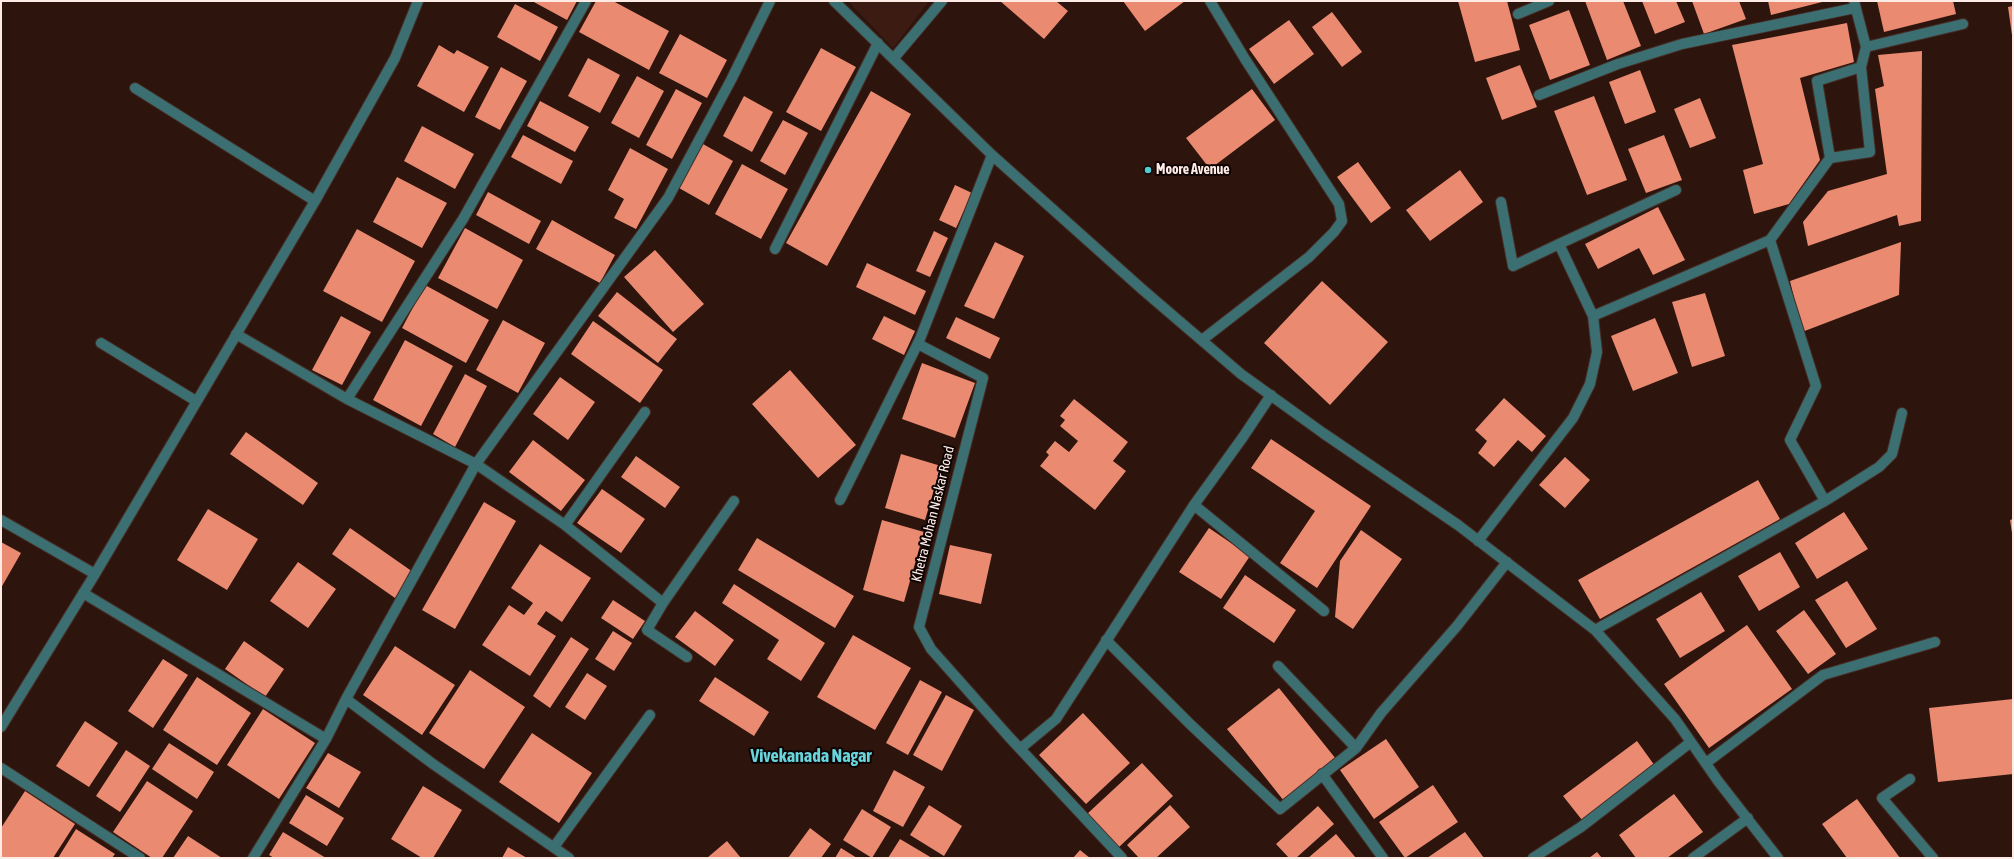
<!DOCTYPE html>
<html>
<head>
<meta charset="utf-8">
<style>
	body { margin:0 }
	#map { position:relative; width:2014px; height:859px; overflow:hidden; background:#2d140d; font-family:"Asap Condensed",sans-serif }
	canvas { display:block }
	.frame { position:absolute; inset:0; border:2px solid #feebe6; pointer-events:none }
</style>
</head>
<body>
<div id="map">
<canvas width="2014" height="859"></canvas>
<div class="frame"></div>
</div>
<script>
const context = document.querySelector('canvas').getContext('2d');
context.lineJoin = 'round';
function paint(path, color) { context.fillStyle = color; context.fill(path, 'evenodd'); }
const shape = rows => new Path2D(rows.map(r => 'M' + r).join(''));
function stroke(path, color, width, dash) { context.strokeStyle = color; context.lineWidth = width; context.lineCap = dash ? 'butt' : 'round'; context.setLineDash(dash || []); context.stroke(path); }
function label(font, color, halo, rows, align = 'center') {
  context.font = font + ' "Asap Condensed",sans-serif'; context.lineWidth = 4; context.setLineDash([]); context.textBaseline = 'middle'; context.strokeStyle = halo; context.fillStyle = color; for (const [text, x, y, turn = 0] of rows) {
    context.save(); context.translate(x, y); context.rotate((+turn || 0) * Math.PI / 180); context.textAlign = isNaN(turn) ? turn : align; if (halo) context.strokeText(text, 0, 0); context.fillText(text, 0, 0); context.restore();
  }
}
const built = shape([
	[848,1,929,1,893,48]
]);
const building = shape([
	[532,1,577,1,567,20],
	[596,1,613,1,669,31,649,70,579,32],
	[1000,1,1056,1,1068,11,1044,39],
	[1123,1,1185,1,1145,31],
	[1458,1,1507,1,1520,50,1475,62],
	[1585,1,1623,1,1641,46,1607,60],
	[1642,1,1676,1,1685,22,1655,34],
	[1692,1,1739,1,1746,19,1704,34],
	[1768,1,1822,1,1822,2,1771,15],
	[1877,1,1953,1,1956,14,1884,32],
	[515,4,558,27,540,61,497,37],
	[2013,6,2013,35,2012,35,2008,7],
	[1569,10,1590,65,1550,80,1529,25],
	[1332,12,1362,52,1342,67,1312,27],
	[1289,20,1314,54,1274,84,1249,49],
	[1847,23,1854,62,1800,78,1820,160,1789,204,1754,214,1743,170,1763,164,1732,45],
	[680,34,727,60,707,98,659,73],
	[439,45,454,54,457,50,489,67,464,112,417,86],
	[821,48,856,67,821,131,786,112],
	[1922,51,1921,221,1899,226,1897,215,1808,246,1803,222,1828,191,1887,174,1875,89,1884,86,1878,55],
	[588,58,620,75,600,113,568,96],
	[1520,65,1537,107,1502,120,1486,78],
	[501,67,527,81,500,130,475,117],
	[1640,70,1656,112,1625,124,1609,82],
	[637,76,664,91,639,138,611,123],
	[676,89,702,103,672,159,646,145],
	[1252,89,1275,120,1210,169,1186,138],
	[871,91,911,114,827,266,786,243],
	[744,96,773,112,752,152,723,136],
	[1594,96,1627,180,1587,195,1554,111],
	[1700,98,1716,138,1690,148,1674,109],
	[540,101,589,127,575,152,527,126],
	[783,120,808,133,785,175,760,161],
	[422,126,474,154,455,189,404,161],
	[523,135,573,161,561,184,511,157],
	[1664,135,1682,180,1646,193,1628,149],
	[703,144,733,161,709,205,679,188],
	[630,148,668,169,636,229,614,218,624,199,608,190],
	[1358,162,1391,208,1371,223,1337,177],
	[742,164,788,189,761,239,715,214],
	[1460,170,1483,202,1430,241,1406,210],
	[397,177,447,203,422,248,373,222],
	[955,185,972,193,956,228,939,220],
	[488,192,541,221,529,244,476,215],
	[1658,207,1685,260,1653,275,1639,248,1598,269,1585,244],
	[552,220,615,255,600,283,536,249],
	[465,228,523,260,497,309,438,278],
	[357,229,415,261,382,322,323,291],
	[934,231,948,238,930,277,916,271],
	[995,242,1024,256,994,319,964,306],
	[1901,242,1899,295,1802,332,1790,281],
	[655,250,704,304,673,332,624,277],
	[867,263,926,291,915,315,856,287],
	[1322,281,1388,342,1330,405,1264,343],
	[425,285,489,320,466,363,402,328],
	[617,292,677,339,658,363,598,316],
	[1705,293,1725,356,1692,367,1672,302],
	[341,316,371,332,342,385,312,370],
	[884,316,915,331,904,355,872,339],
	[956,317,1000,338,990,359,946,338],
	[1655,318,1678,373,1633,391,1611,336],
	[503,320,545,343,518,393,476,370],
	[593,321,663,370,640,403,571,354],
	[405,340,453,366,421,426,373,400],
	[922,363,975,383,955,438,902,419],
	[790,370,856,445,818,478,752,404],
	[465,374,487,386,455,447,433,434],
	[560,377,595,402,568,440,533,414],
	[1504,398,1546,436,1532,452,1518,440,1494,467,1478,453,1487,441,1475,430],
	[1074,399,1128,442,1113,461,1126,471,1095,510,1040,466,1049,455,1046,452,1055,441,1069,452,1078,441,1060,426,1065,420,1060,416],
	[246,432,318,483,303,505,230,454],
	[1271,439,1371,506,1317,588,1280,563,1315,511,1251,468],
	[533,440,585,480,561,511,509,472],
	[901,454,941,466,925,520,885,508],
	[636,456,680,487,665,508,621,477],
	[1565,457,1590,480,1565,508,1539,485],
	[1758,480,1780,519,1600,619,1578,580],
	[602,489,645,519,621,553,577,523],
	[484,502,516,521,455,629,422,610],
	[208,509,258,539,227,590,177,560],
	[1844,512,1868,549,1817,579,1795,543],
	[2013,519,2013,532,2012,533,2010,520],
	[882,520,924,532,904,602,863,590],
	[350,528,413,572,395,598,332,554],
	[1209,528,1250,556,1221,599,1179,572],
	[1361,530,1402,559,1353,629,1335,617,1340,561],
	[757,538,854,596,835,628,738,570],
	[1,542,21,553,1,588],
	[540,544,591,578,562,622,546,611,537,624,556,636,530,676,482,645,509,605,524,615,533,603,511,588],
	[950,545,992,554,981,604,939,594],
	[1780,552,1800,587,1759,611,1738,576],
	[298,562,336,589,308,628,270,601],
	[1245,575,1296,610,1274,643,1223,608],
	[1847,581,1877,629,1846,648,1815,600],
	[734,584,825,643,801,681,767,659,779,640,722,603],
	[1701,592,1725,631,1680,658,1656,619],
	[613,600,645,621,633,639,601,618],
	[1804,610,1836,654,1808,674,1776,631],
	[695,611,734,640,715,666,675,637],
	[1747,625,1792,689,1709,748,1664,684],
	[613,631,632,643,614,671,595,659],
	[853,635,911,668,875,730,817,697],
	[571,637,589,649,550,708,533,696],
	[244,641,284,669,265,697,225,669],
	[395,646,455,685,422,735,363,695],
	[163,659,188,675,153,728,128,711],
	[470,670,525,707,484,769,429,733],
	[587,673,607,686,585,720,565,707],
	[197,677,251,713,217,765,163,730],
	[715,677,769,712,754,736,699,701],
	[920,680,942,692,908,755,886,743],
	[1279,688,1336,759,1284,801,1227,729],
	[946,695,974,710,942,771,913,755],
	[2013,699,2013,774,1938,782,1929,708],
	[263,709,315,743,279,799,227,765],
	[1083,713,1130,763,1086,804,1039,755],
	[85,721,118,743,89,787,56,766],
	[532,733,592,773,559,823,499,782],
	[1386,739,1419,787,1374,819,1340,770],
	[1637,741,1655,766,1582,820,1563,796],
	[169,743,214,772,197,799,152,769],
	[126,750,150,766,120,812,96,796],
	[328,753,361,772,339,808,306,788],
	[1142,763,1173,796,1118,848,1087,814],
	[894,770,925,787,903,827,873,811],
	[147,781,193,811,162,858,152,858,113,832],
	[1433,785,1458,822,1405,858,1379,822],
	[423,786,462,810,433,858,422,858,391,839],
	[25,791,75,824,53,858,1,858,1,828],
	[1674,794,1703,832,1667,858,1636,858,1619,835],
	[306,795,344,818,327,846,289,823],
	[1857,799,1900,858,1847,858,1822,824],
	[929,805,962,826,944,856,910,835],
	[1170,805,1190,827,1156,858,1139,858,1127,845],
	[1318,806,1334,824,1296,858,1289,858,1276,844],
	[862,809,891,827,872,858,843,840],
	[810,828,831,844,821,858,788,858],
	[76,829,115,854,112,858,58,858],
	[283,832,326,858,274,858,269,855],
	[1465,832,1484,858,1427,858],
	[1336,834,1356,858,1308,858],
	[188,836,222,858,173,858],
	[900,839,932,858,888,858],
	[727,841,741,858,707,858],
	[508,847,527,858,502,858],
	[841,848,857,858,835,858],
	[1080,850,1090,858,1073,858],
	[1597,852,1602,858,1589,858]
]);
const minor = shape([
	[834,1,992,155,1143,290,1241,374,1323,433,1458,525,1595,630,1675,719,1718,781,1778,858],
	[1854,1,1866,47,1963,24],
	[1518,14,1549,1],
	[894,58,942,1],
	[135,88,315,201],
	[1539,95,1618,64,1682,44,1855,8],
	[992,155,918,344,983,378,919,627,931,649,1010,738,1122,858],
	[1830,158,1870,152,1861,67],
	[1770,240,1816,386,1790,440,1825,501],
	[1559,244,1676,190],
	[775,249,878,43],
	[1593,316,1770,240,1830,158,1817,81,1861,67,1866,47],
	[236,334,347,399,476,464,565,525,663,603],
	[1202,340,1309,257,1334,232,1342,221,1339,204,1245,59,1210,1],
	[101,343,196,401],
	[347,399,463,219,586,1],
	[840,500,920,339],
	[1194,505,1324,611],
	[1,520,95,574],
	[565,525,645,412],
	[1478,541,1573,418,1590,384,1597,352,1593,316,1559,244,1513,266,1501,202],
	[83,593,326,739],
	[1595,630,1825,501,1879,467,1892,454,1902,413],
	[1106,640,1190,724,1280,809,1356,748,1381,713,1457,626,1507,562],
	[687,657,647,630,663,603,734,501],
	[1278,666,1356,748],
	[346,699,476,464,668,198,731,80,770,1],
	[1,727,95,574,315,201,395,58,418,1],
	[1021,748,1056,719,1194,505,1243,437,1271,395],
	[1706,763,1823,675,1935,642],
	[1,768,140,858],
	[1322,774,1383,858],
	[1910,779,1882,798,1933,858],
	[554,847,650,715],
	[253,858,326,739,346,699,433,764,569,858],
	[1533,858,1581,827,1691,742],
	[1693,858,1748,818]
]);
const markers = [
	[1148,170,4,"#51ccd3"]
];
const poiNames = [
	["Moore Avenue",1156,170]
];
const streetNames = [
	["Khetra Mohan Naskar Road",933,514,-76]
];
const districtNames = [
	["Vivekanada Nagar",811,756]
];
paint(built, '#3c1b13');
paint(building, '#ea8a71');
stroke(minor, '#462e27', 12);
stroke(minor, '#3b6f72', 10);
for (const [x, y, r, color] of markers) { const dot = new Path2D(); dot.arc(x, y, r, 0, 2 * Math.PI); context.fillStyle = color; context.fill(dot); stroke(dot, '#0e0403', 1.5); }
label('bold 14px', '#feebe6', '#0e0403', poiNames, 'left');
label('14px', '#feebe6', '#0e0403', streetNames);
label('bold 18px', '#68d4db', '#0e0403', districtNames);
</script>
</body>
</html>
